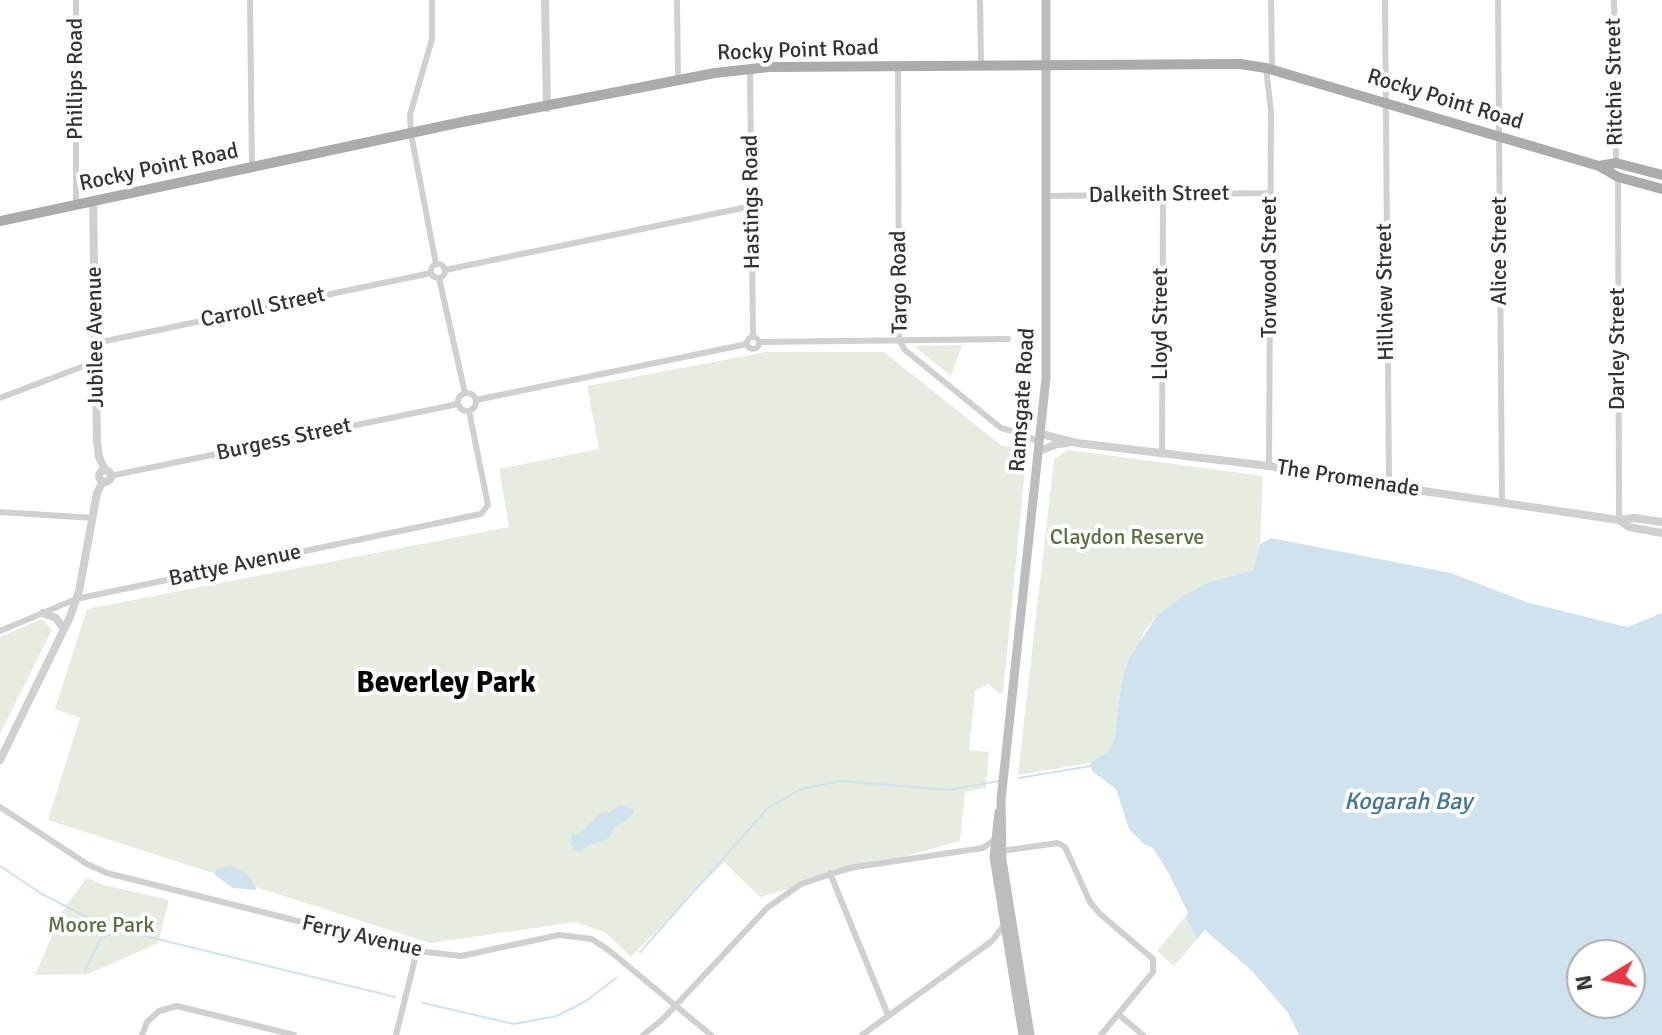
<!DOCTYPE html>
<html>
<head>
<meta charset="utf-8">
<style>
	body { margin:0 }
	#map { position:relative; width:1662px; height:1035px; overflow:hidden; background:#fff; font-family:Signika,sans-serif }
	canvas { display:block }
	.north { position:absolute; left:1566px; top:939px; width:80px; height:80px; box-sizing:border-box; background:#fff; border:2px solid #adadad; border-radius:50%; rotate:260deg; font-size:22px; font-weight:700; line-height:32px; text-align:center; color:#333 }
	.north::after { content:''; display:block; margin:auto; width:28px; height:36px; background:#e63946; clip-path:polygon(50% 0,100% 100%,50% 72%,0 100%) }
</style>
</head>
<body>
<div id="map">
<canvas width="1662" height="1035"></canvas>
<div class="north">N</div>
</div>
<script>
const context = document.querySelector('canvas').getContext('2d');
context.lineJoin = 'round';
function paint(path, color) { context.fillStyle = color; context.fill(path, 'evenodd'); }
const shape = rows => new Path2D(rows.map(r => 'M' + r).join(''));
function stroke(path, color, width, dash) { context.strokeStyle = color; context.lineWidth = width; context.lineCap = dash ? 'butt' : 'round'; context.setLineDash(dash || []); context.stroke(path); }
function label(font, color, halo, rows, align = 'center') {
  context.font = font + ' Signika,sans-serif'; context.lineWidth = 8; context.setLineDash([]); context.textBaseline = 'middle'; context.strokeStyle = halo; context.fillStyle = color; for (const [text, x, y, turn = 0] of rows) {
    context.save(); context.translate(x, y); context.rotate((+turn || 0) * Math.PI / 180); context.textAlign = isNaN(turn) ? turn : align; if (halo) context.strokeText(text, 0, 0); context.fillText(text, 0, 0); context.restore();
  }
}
const green = shape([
	[962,345,951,376,914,346],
	[766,352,884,352,1002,446,1027,449,1003,693,998,693,989,684,975,690,969,750,989,752,986,788,965,792,960,841,760,897,724,862,631,957,606,933,576,922,430,943,48,820,80,718,55,709,87,609,509,527,499,469,599,449,587,386],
	[1068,450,1263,476,1260,544,1253,570,1209,582,1184,595,1157,616,1144,632,1121,685,1114,742,1108,751,1090,763,1018,775,1054,459],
	[42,619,52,630,0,734,0,637],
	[87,878,104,885,169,900,158,943,88,974,35,975,65,907],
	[1185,917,1197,939,1174,966,1157,951]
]);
const water = shape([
	[1271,538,1451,573,1526,602,1627,627,1662,613,1662,1035,1299,1035,1288,1013,1252,971,1205,930,1197,939,1185,917,1188,913,1168,872,1153,848,1144,844,1129,829,1116,789,1092,771,1090,763,1108,751,1114,742,1121,685,1129,658,1157,616,1184,595,1209,582,1253,570,1260,544],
	[1582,955,1630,955,1630,1003,1582,1003],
	[621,805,634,810,630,818,615,827,608,839,587,846,580,852,576,851,570,843,572,833,580,834,601,813,610,812],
	[230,865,247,874,257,890,233,888,215,875,216,870]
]);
const stream = shape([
	[1019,778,1091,766],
	[0,866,42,894,104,926,395,997],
	[640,952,768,808,801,789,841,781,948,790,999,781],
	[85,970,101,939,117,930],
	[423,1003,514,1024,557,1016,586,1001,616,978]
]);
const minor = shape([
	[250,0,252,169],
	[432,0,432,39,410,115,411,134,436,264],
	[677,0,678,80],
	[980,0,981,66],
	[1271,0,1272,69],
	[1385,0,1389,482],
	[1498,0,1502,502],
	[1614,0,1616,163],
	[898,67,899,340,905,350,1001,428,1023,434,1040,443],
	[750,68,753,337],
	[1266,68,1271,111,1269,466],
	[1618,177,1619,520],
	[1047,196,1270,193],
	[76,204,76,0],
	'431 271a7 7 0 1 1 14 0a7 7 0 1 1-14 0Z',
	[445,270,752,206],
	[439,278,465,393],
	'747 343a6 6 0 1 1 12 0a6 6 0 1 1-12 0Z',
	[759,342,1008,339],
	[96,343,431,273],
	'458 402a9 9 0 1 1 18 0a9 9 0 1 1-18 0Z',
	[0,398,84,366,96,364],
	[476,400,747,344],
	[1162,453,1163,194],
	[110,476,458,404],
	[0,512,93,518],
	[0,631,76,599,481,514,488,505,469,411],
	[0,807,87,864,107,873,417,951,461,956,559,935,592,939,611,952,711,1035],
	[1001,851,1058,843,1065,847,1090,902,1100,914,1153,959,1153,972,1101,1035],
	[830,873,888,1015],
	[1118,1014,1143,1035],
	[142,1035,147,1022,159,1011,177,1006,294,1035],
	[396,1035,417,951],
	[643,1035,663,1019,767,908,801,884,849,868,983,848,994,840],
	[862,1035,992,941,1004,925]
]);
const tertiary = shape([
	[545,0,547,108],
	[93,202,97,442,99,457,105,470],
	[1041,434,1077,443,1269,466,1371,482,1389,482,1403,488,1619,520,1634,518,1662,522],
	[1039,451,1057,444,1068,443],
	'99 476a6 6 0 1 1 12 0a6 6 0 1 1-12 0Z',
	[1619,520,1629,527,1662,533],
	[43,613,56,618,64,629],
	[0,760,70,617,79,591,97,493,103,481]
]);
const secondary = shape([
	[999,812,994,857,1023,1035],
	[1030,1035,1002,860,1001,800,1046,378,1046,0]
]);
const primary = shape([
	[1599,166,1616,163,1662,175],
	[0,221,462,122,715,73,769,67,1240,64,1266,68,1599,166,1618,177,1662,189]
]);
const streetNames = [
	["Rocky Point Road",798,51,-2],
	["Phillips Road",76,79,-90],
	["Ritchie Street",1615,82,-91],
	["Rocky Point Road",1445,100,17],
	["Rocky Point Road",159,168,-12],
	["Dalkeith Street",1159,195,-1],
	["Hastings Road",752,202,-91],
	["Alice Street",1500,251,-90],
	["Torwood Street",1270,267,-90],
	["Targo Road",900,282,-91],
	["Hillview Street",1386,292,-91],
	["Carroll Street",263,308,-12],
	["Lloyd Street",1161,324,-90],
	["Jubilee Avenue",96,337,-91],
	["Darley Street",1618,349,-90],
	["Ramsgate Road",1023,400,-86],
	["Burgess Street",284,440,-12],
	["The Promenade",1348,479,9],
	["Battye Avenue",235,566,-12],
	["Ferry Avenue",362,937,13]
];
const parkNames = [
	["Claydon Reserve",1127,538],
	["Moore Park",101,926]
];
const waterNames = [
	["Kogarah Bay",1408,803]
];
const districtNames = [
	["Beverley Park",446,684]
];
paint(green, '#e6ecdf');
paint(water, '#cfe2ee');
stroke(stream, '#cfe2ee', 2);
stroke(minor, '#d0d0d0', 6);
stroke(tertiary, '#d0d0d0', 8);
stroke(secondary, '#bdbdbd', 9);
stroke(primary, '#ababab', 10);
label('22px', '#333', '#fff', streetNames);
label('22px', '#56703f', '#fff', parkNames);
label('italic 24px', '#3f7597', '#fff', waterNames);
label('bold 30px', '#000', '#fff', districtNames);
</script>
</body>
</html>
